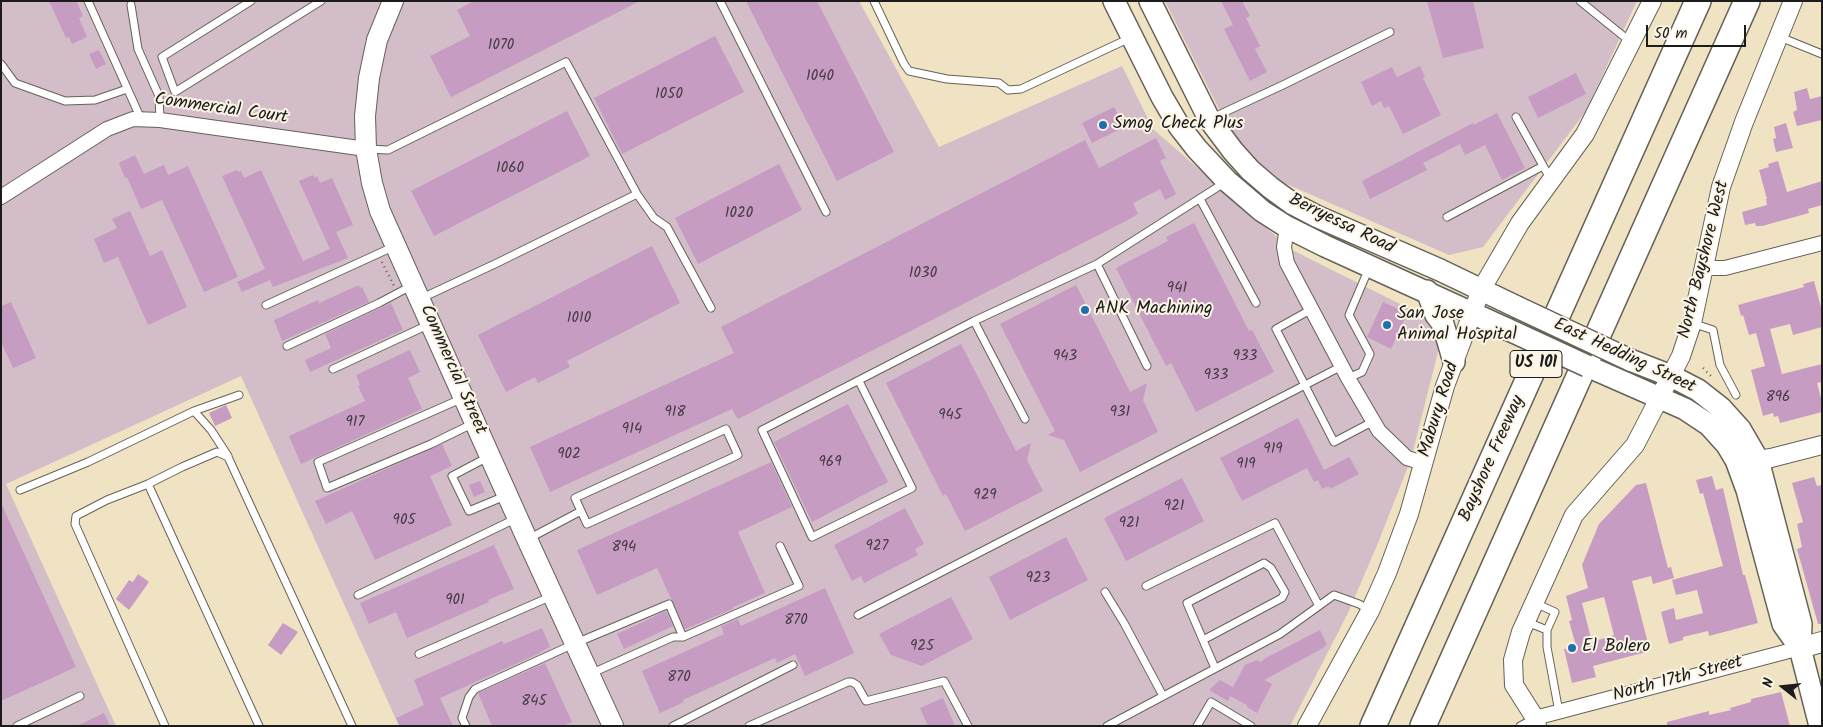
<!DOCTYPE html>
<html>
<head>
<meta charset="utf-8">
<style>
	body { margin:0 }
	#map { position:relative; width:1823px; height:727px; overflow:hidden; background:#f0e3c4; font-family:Kalam,sans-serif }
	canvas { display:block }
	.frame { position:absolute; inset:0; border:2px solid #1c1c1c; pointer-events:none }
	.north { position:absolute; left:1758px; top:662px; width:50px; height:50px; -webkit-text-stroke:4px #fcf5e5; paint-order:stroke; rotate:286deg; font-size:14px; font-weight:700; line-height:20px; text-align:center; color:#1c1c1c }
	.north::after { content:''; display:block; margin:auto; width:18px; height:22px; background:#1c1c1c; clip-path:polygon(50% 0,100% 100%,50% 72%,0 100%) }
	.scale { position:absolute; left:1646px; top:25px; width:100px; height:22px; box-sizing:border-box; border:2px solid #1c1c1c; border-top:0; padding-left:6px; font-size:15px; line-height:18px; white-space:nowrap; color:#1c1c1c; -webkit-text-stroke:4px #fcf5e5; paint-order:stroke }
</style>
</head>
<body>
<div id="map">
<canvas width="1823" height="727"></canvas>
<div class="frame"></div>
<div class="north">N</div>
<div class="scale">50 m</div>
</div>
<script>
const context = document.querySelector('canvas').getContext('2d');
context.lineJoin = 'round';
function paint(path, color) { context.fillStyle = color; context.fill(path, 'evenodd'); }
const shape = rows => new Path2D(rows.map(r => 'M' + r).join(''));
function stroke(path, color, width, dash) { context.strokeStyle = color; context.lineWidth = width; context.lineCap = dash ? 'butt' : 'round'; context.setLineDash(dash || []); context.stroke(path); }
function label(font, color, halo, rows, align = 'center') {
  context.font = font + ' Kalam,sans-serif'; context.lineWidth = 4; context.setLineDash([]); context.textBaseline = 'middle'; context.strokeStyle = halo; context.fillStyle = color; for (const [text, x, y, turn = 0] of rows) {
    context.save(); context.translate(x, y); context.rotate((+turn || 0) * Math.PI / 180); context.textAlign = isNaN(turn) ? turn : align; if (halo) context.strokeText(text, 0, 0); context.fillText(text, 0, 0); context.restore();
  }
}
const industrial = shape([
	[1,1,859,1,939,147,1122,66,1153,129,1292,250,1422,315,1441,340,1411,459,1378,543,1348,613,1290,726,399,726,241,376,6,484,116,726,1,726],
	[1165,1,1637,1,1586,111,1483,247,1449,255,1266,175,1233,137]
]);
const building = shape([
	[49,1,76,1,83,16,79,18,87,37,72,44,69,37,66,38],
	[474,1,640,1,451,97,430,56,470,36,457,10],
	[746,1,817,1,894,152,837,181],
	[1221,1,1242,1,1250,16,1246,18,1260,46,1255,49,1267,72,1250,81,1224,29,1233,25],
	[1427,1,1473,1,1484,48,1443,58],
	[715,36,744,92,622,154,594,98],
	[99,50,106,64,96,69,89,54],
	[1420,66,1425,77,1423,78,1441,115,1403,134,1389,106,1384,108,1381,101,1372,106,1361,82,1392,67,1397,77],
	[1576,73,1586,94,1538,118,1528,97],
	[1807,88,1810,99,1822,96,1822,120,1797,126,1793,112,1797,110,1794,92],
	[1114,107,1124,127,1092,143,1082,123],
	[567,111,590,156,434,236,411,191],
	[1497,113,1525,168,1502,180,1485,145,1465,155,1460,144,1423,163,1427,170,1370,199,1362,181,1473,123,1474,125],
	[1786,123,1793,148,1776,152,1773,139,1776,138,1774,127],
	[1156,138,1166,158,1160,161,1176,194,1165,200,1160,189,1133,203,1138,214,1126,221,738,419,737,417,736,417,732,409,550,492,530,447,734,353,721,327,1085,140,1099,168],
	[135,155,144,174,164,165,168,175,188,166,238,277,204,292,162,200,141,209,127,177,125,178,119,163],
	[1778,161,1787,192,1822,181,1822,205,1808,209,1809,213,1762,226,1756,226,1755,223,1745,225,1742,212,1767,205,1766,199,1767,199,1759,170,1769,167,1768,164],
	[779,164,802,210,698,264,675,218],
	[237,170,238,172,241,171,244,178,261,170,303,261,330,249,299,181,313,175,315,178,317,176,320,183,332,178,353,225,336,232,348,258,273,287,270,280,242,292,237,282,265,269,222,176],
	[130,211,150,256,162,250,187,307,148,325,118,257,104,263,94,239,117,228,112,219],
	[1194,223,1249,331,1252,330,1274,372,1196,412,1171,363,1166,366,1116,268,1168,241,1166,237],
	[652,246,680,303,567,361,570,367,538,383,535,377,506,392,478,335],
	[1814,281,1822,311,1822,327,1793,335,1790,324,1770,329,1782,374,1822,364,1822,382,1817,383,1822,402,1822,412,1780,423,1778,416,1774,417,1773,413,1763,416,1751,370,1765,366,1756,333,1749,335,1743,315,1741,316,1738,305,1804,287,1803,284],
	[359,285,360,288,362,287,369,302,282,341,274,320,318,300,319,303],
	[1076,285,1130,392,1147,383,1143,400,1158,432,1080,472,1064,440,1048,435,1055,431,1000,324],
	[11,302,36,358,13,368,1,342,1,306],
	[1383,302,1407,313,1391,349,1367,337],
	[391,303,403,330,310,372,305,360,331,348,325,334],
	[961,344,1016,451,1031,443,1027,460,1043,491,965,531,946,494,943,496,886,383],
	[410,350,420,372,408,378,422,409,301,464,289,436,365,401,358,386,360,385,356,375],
	[848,404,888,482,812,522,774,442],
	[226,405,232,418,215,426,209,413],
	[1298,418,1324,470,1349,457,1359,474,1330,489,1329,486,1322,489,1318,480,1314,482,1307,468,1242,501,1220,458],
	[442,444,452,466,430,476,452,525,375,560,352,511,326,524,315,501],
	[771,462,792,507,738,532,765,593,733,607,733,609,685,629,657,568,597,595,577,550],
	[1712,476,1716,490,1723,488,1743,575,1745,575,1758,623,1709,636,1708,631,1683,637,1683,640,1669,644,1661,612,1674,608,1676,620,1703,613,1697,590,1676,595,1672,580,1723,566,1703,493,1700,494,1696,480],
	[1814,477,1817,486,1822,485,1822,624,1818,624,1797,549,1802,547,1797,524,1803,522,1792,483],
	[1182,478,1204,521,1126,561,1104,518],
	[480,481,485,492,474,497,469,485],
	[1646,483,1668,568,1671,567,1674,578,1653,584,1651,576,1632,581,1650,651,1593,666,1596,677,1572,683,1564,649,1576,646,1569,621,1572,620,1566,596,1588,588,1582,565,1599,524,1636,485],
	[1604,597,1614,635,1592,642,1582,603],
	[1,503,76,667,1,701],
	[905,508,924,544,915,549,918,555,864,583,861,576,852,581,834,545],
	[1066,537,1088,580,1010,620,989,577],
	[494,545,514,589,488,600,489,602,407,638,396,612,369,624,360,603],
	[138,574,149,582,129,610,116,599,129,580,133,582],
	[825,588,854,653,805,676,795,654,777,663,775,658,683,700,684,702,660,713,642,671,724,634,721,626,738,619,741,626],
	[951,597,973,639,922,666,891,655,879,634],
	[666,611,673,626,624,649,617,634],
	[283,623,298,632,281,655,268,645],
	[542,628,550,647,540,652,540,653,440,698,453,726,400,726,396,718,424,705,414,680,502,641,504,644],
	[1320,630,1327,645,1324,646,1325,647,1264,680,1272,684,1257,713,1247,707,1247,705,1230,696,1228,701,1209,690,1220,680,1233,687,1245,665,1257,660,1261,662,1264,659],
	[545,663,572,722,563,726,492,726,478,693],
	[1781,692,1790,726,1667,726,1667,722,1709,711,1709,715,1731,710,1730,708,1751,702,1751,699],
	[943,698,955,726,928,726,920,708],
	[104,713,110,726,77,726]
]);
const path = shape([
	[382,262,394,286],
	[1703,368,1712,377]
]);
const service = shape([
	[88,1,141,119],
	[251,1,162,57,175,92,321,1],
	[720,1,826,212],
	[874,1,904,64,909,71,947,79,999,83,1008,90,1021,89,1130,38],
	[1580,1,1632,43],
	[131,5,138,49,159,96,160,120],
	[1780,37,1822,54],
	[1,64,15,83,65,101,95,100,127,89],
	[1516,117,1551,180],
	[1212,118,1285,84,1390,32],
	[368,149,388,150,566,62,637,194],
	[1200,199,1256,303],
	[1447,217,1543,166],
	[1097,264,1147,366],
	[422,298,497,263,637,194,654,218,667,227,711,308],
	[266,305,395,246],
	[1312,309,1276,329,1334,442,1374,421],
	[974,321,1025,419],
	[1692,323,1713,330,1720,365,1736,395],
	[287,346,379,303,413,285],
	[333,369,430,324],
	[1348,378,1362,372,1370,354,1349,315,1369,268],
	[859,381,912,488,812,537,762,430,974,321,1097,264,1224,183],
	[463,398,318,462,327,488,431,444,472,424],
	[194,411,239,395],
	[488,457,452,476,469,511,505,496],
	[148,484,259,726],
	[20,490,88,462,194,411,211,430,228,456],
	[530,538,581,511,587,524,738,455,726,429,575,498,581,511],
	[1146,586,1275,523,1319,606],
	[1105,592,1124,623,1163,696],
	[358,595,517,518],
	[1535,603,1555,612,1547,630],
	[858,615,1342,366],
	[1527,622,1547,630,1547,647,1559,712],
	[1203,640,1282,598,1285,592,1271,568,1264,563,1187,603,1215,668],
	[419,654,552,596],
	[590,674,673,637,683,637,799,586,780,546],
	[17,726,80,696],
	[165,726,75,524,76,516,107,500,148,484,182,467,217,452,228,457,352,726],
	[466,726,462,718,469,697,475,689,576,643,669,604,683,637],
	[673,726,793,665],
	[749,726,848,682,852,682,857,685,866,701,944,681,968,726],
	[1107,726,1280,634,1334,595,1359,604,1370,610],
	[1197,726,1211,702,1251,726],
	[1520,726,1535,718]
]);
const minor = shape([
	[1,197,107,129,133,119,160,120,366,149],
	[1287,227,1284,247,1287,263,1348,378,1379,431,1407,458,1423,463],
	[1704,268,1725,268,1822,243],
	[1535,718,1800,648]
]);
const tertiary = shape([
	[1758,460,1771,458,1822,445],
	[1307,726,1370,611,1387,573,1409,514,1445,386,1481,290,1520,223,1585,134,1652,1],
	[1537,726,1535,718,1514,685,1513,660,1521,632,1574,515,1635,445,1681,356,1692,323,1721,187,1744,122,1793,1]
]);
const secondary = shape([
	[393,1,377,40,369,78,365,116,366,149,372,183,380,211,527,539,613,726],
	[1800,648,1822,642]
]);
const primary = shape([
	[1114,1,1162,97,1179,126,1197,149,1227,181,1240,192,1262,211,1287,227,1325,246,1507,329],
	[1150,1,1209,119,1233,151,1250,170,1271,188,1293,204,1316,216,1440,270,1517,307],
	[1427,291,1436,315,1443,324,1454,362],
	[1630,360,1671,376,1698,390,1712,401,1721,408,1740,429,1758,460,1801,624,1800,648,1820,726],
	[1587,366,1685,409,1709,425,1727,445,1736,460,1747,490,1783,624,1800,648]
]);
const motorway = shape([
	[1373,726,1698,1],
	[1423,726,1747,1]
]);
const primaryBridge = shape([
	[1517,307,1630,360],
	[1507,329,1587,366]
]);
const markers = [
	[1103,125,5,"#1f6fb2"],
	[1085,310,5,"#1f6fb2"],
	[1387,325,5,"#1f6fb2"],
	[1572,648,5,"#1f6fb2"]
];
const numberNames = [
	["1070",501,46],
	["1040",820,77],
	["1050",669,95],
	["1060",510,169],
	["1020",739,214],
	["1030",923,274],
	["941",1177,289],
	["1010",579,319],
	["943",1065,357],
	["933",1245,357],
	["933",1216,376],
	["896",1778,398],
	["918",675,413],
	["931",1120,413],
	["945",950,416],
	["917",355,423],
	["914",632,430],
	["919",1273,450],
	["902",569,455],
	["969",830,463],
	["919",1246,465],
	["929",985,496],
	["921",1174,507],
	["905",404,521],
	["921",1129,524],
	["927",877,547],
	["894",624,548],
	["923",1038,579],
	["901",455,601],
	["870",796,621],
	["925",922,647],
	["870",679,678],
	["845",534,702]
];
const shields = [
	[1536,364,52]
];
const shieldNames = [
	["US 101",1536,364]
];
const streetNames = [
	["Commercial Court",221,110,8],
	["Berryessa Road",1341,225,26],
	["North Bayshore West",1705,260,-76],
	["East Hedding Street",1624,357,25],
	["Commercial Street",452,370,66],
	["Mabury Road",1440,410,-73],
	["Bayshore Freeway",1493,459,-66],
	["North 17th Street",1678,680,-15]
];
const poiNames = [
	["Smog Check Plus",1113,125],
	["ANK Machining",1095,310],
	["San Jose",1397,315],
	["Animal Hospital",1397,336],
	["El Bolero",1582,648]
];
paint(industrial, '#d2bdc8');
paint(building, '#c79cc3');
stroke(service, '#666257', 9);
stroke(minor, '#666257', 16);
stroke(tertiary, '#666257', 20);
stroke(secondary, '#666257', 22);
stroke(primary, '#666257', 24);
stroke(motorway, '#666257', 28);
stroke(path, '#666257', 2.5, [1, 4]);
stroke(service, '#fff', 7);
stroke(minor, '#fff', 14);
stroke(tertiary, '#fff', 18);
stroke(secondary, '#fff', 20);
stroke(primary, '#fff', 21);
stroke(motorway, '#fff', 25);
stroke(primaryBridge, '#666257', 24, []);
stroke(primaryBridge, '#fff', 21);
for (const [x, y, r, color] of markers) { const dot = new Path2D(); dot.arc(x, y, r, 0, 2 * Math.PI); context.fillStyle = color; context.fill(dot); stroke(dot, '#fcf5e5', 2); }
label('15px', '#473c46', null, numberNames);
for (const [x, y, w] of shields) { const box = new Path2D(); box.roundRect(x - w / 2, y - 13.5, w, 27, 4); context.fillStyle = '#fcf5e5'; context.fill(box); stroke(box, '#1c1c1c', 1); }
label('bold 16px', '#1c1c1c', null, shieldNames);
label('18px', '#1c1c1c', '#fcf5e5', streetNames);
label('18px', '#1c1c1c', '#fcf5e5', poiNames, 'left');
</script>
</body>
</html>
